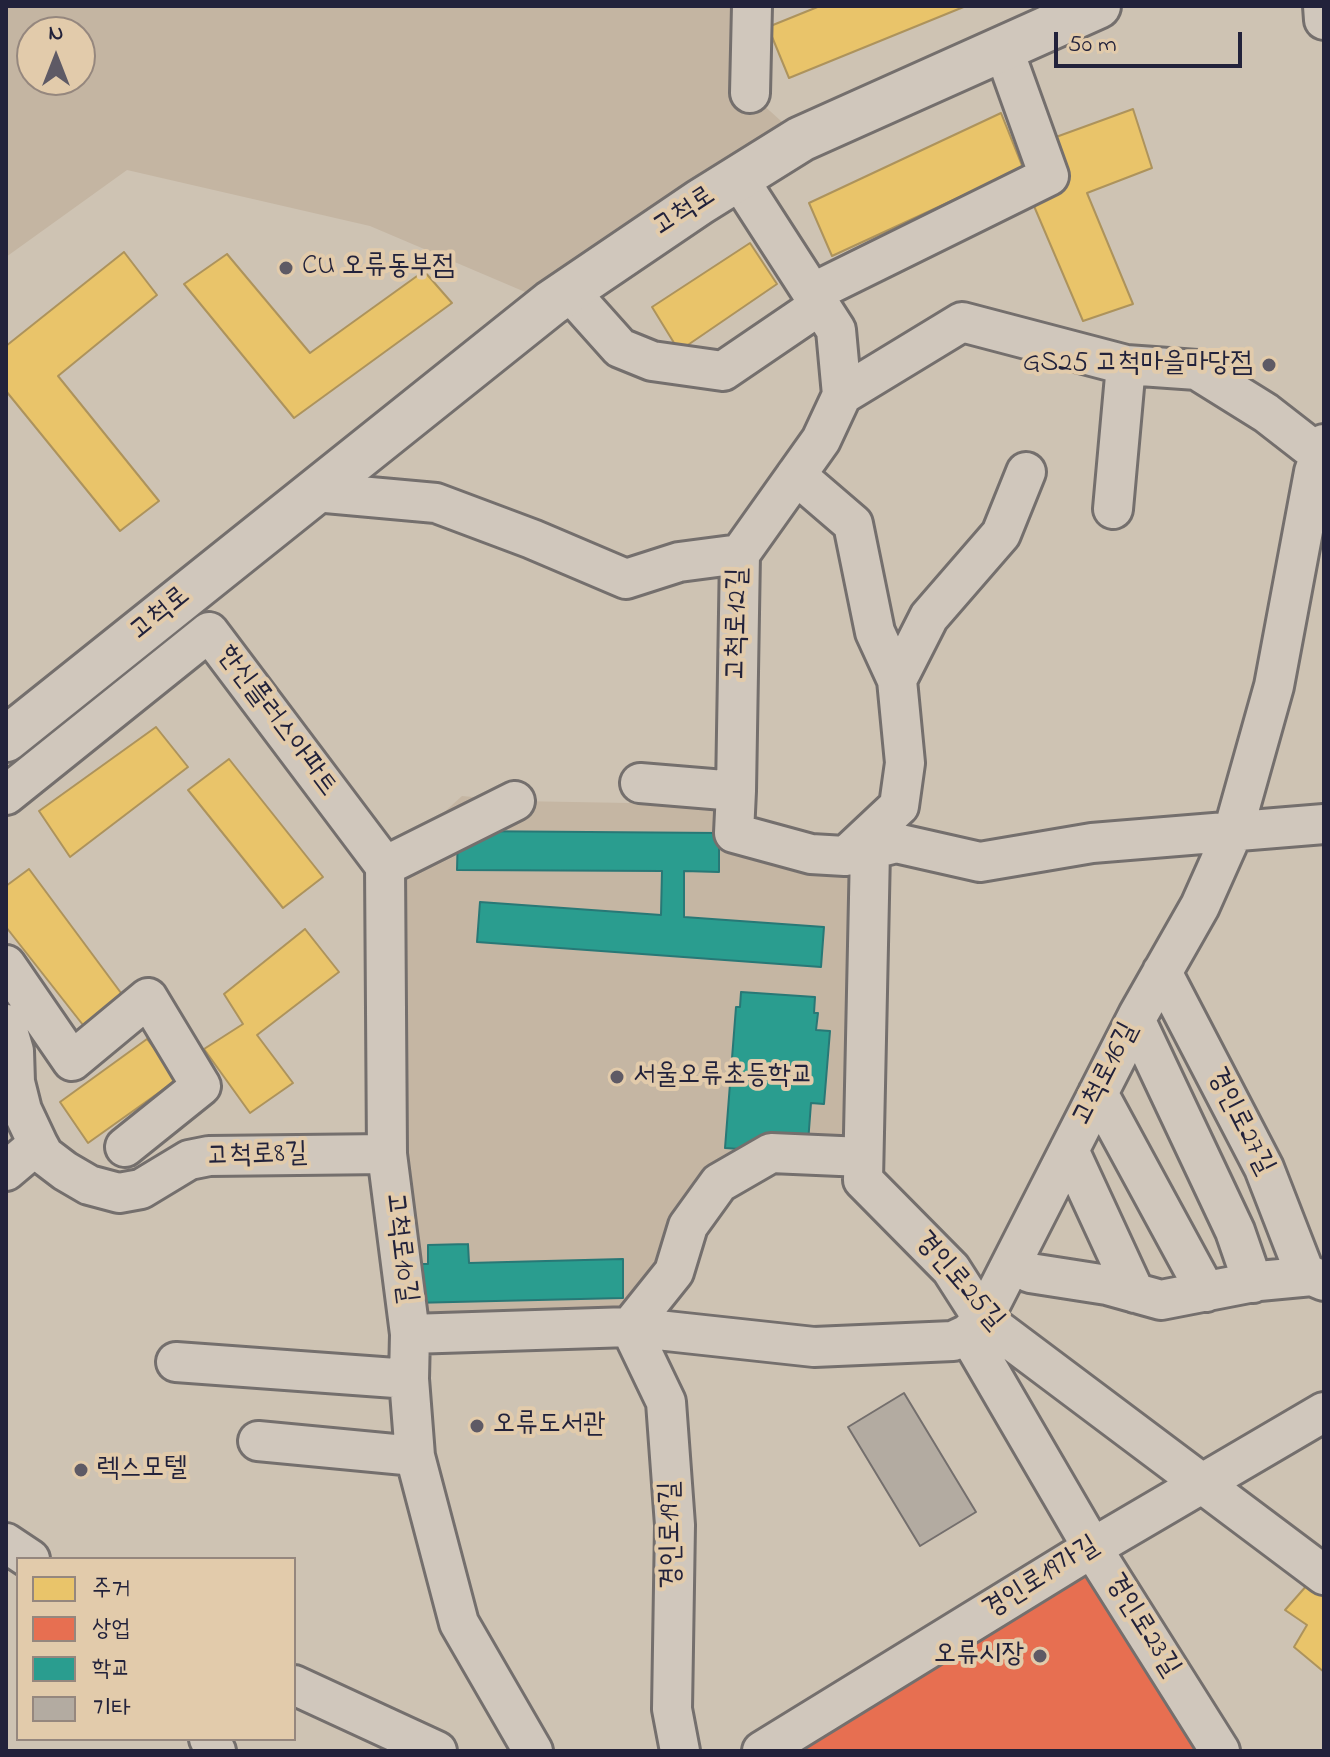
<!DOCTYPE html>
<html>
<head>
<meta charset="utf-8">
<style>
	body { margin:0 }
	#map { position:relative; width:1330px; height:1757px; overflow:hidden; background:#cec3b3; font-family:"Indie Flower","Poor Story",sans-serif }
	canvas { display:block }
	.frame { position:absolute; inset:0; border:8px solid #22223b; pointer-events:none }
	.legend { position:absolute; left:16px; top:1557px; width:280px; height:184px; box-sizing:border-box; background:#e2cbab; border:2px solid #95877e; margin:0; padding:10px 14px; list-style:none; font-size:24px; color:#22223b }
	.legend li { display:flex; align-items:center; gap:16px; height:40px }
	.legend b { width:40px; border:2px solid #95877e }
	.north { position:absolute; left:16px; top:16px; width:80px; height:80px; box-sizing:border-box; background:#e2cbab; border:2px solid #95877e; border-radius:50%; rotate:0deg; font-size:22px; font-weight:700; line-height:32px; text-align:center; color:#22223b }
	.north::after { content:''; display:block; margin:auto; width:28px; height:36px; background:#5e5a65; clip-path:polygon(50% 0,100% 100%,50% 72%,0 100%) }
	.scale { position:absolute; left:1054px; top:32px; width:188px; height:36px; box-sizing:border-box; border:4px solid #22223b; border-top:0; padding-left:10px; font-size:24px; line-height:28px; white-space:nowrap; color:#22223b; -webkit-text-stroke:6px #e2cbab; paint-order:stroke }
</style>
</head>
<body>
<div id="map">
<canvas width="1330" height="1757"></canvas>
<div class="frame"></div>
<ul class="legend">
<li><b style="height:22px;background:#e9c46a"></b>주거</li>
<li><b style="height:22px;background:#e76f51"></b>상업</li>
<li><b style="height:22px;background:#2a9d8f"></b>학교</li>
<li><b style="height:22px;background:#b3aba1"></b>기타</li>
</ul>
<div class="north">N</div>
<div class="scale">50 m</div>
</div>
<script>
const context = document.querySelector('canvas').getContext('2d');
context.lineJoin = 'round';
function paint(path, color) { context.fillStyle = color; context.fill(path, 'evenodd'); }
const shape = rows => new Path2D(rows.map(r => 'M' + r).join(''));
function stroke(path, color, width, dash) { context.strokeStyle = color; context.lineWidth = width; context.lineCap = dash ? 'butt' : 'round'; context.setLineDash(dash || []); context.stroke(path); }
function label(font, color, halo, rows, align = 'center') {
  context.font = font + ' "Indie Flower","Poor Story",sans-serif'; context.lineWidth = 8; context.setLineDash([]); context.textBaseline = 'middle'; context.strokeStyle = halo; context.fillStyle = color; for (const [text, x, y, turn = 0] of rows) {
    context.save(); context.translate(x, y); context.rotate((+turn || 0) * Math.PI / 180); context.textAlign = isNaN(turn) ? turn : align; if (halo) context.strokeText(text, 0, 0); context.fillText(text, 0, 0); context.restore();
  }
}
const built = shape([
	[637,788,726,794,728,837,853,867,846,1149,719,1183,630,1327,410,1334,385,866,462,796,515,801,629,803]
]);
const green = shape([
	[6,6,752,6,750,93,801,139,551,303,370,226,127,170,6,257],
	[32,32,80,32,80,80,32,80]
]);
const homes = shape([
	[820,6,966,6,789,78,768,27,820,6],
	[1133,109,1152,168,1087,193,1133,304,1083,321,1028,192,1069,177,1056,137,1133,109],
	[1001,113,1023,168,832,256,809,203,1001,113],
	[750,243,777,284,679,351,652,307,750,243],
	[124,252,157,295,58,376,159,501,120,531,6,391,6,346,124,252],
	[227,254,310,353,424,271,452,303,294,418,184,284,227,254],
	[156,727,188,767,70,857,39,811,156,727],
	[229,759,323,877,283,908,188,790,229,759],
	[29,869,124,997,83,1025,6,927,6,886,29,869],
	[305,929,339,972,257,1035,293,1083,250,1113,204,1049,243,1024,224,994,305,929],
	[147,1039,178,1079,88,1143,60,1102,147,1039],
	[1308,1584,1324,1595,1324,1672,1294,1647,1307,1625,1285,1610,1308,1584]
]);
const shops = shape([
	[1088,1560,1197,1751,787,1751,1088,1560]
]);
const schools = shape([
	[458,831,719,833,719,872,684,871,684,917,824,927,821,967,477,942,480,902,661,915,662,871,457,870,458,831],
	[741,992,815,997,814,1013,818,1013,816,1030,830,1031,824,1104,811,1103,808,1143,754,1140,754,1150,725,1148,736,1007,740,1007,741,992],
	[468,1244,469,1263,623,1259,623,1298,411,1303,410,1264,428,1264,428,1245,468,1244]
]);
const building = shape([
	[904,1393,976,1512,920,1546,848,1427,904,1393]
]);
const minor = shape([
	[1323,6,1324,20],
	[750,93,752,6],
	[569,291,620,348,652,361,723,371,820,305],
	[812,293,1049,176,1003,48],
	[842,395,962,322,1126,365,1197,370,1266,413,1320,455],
	[796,475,853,524,875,632,897,680,905,763,899,806,850,852],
	[315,492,436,503,532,539,626,579,679,562,740,554],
	[1113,509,1126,365],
	[897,680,929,617,1001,534,1026,472],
	[640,783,736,791,734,833,811,854,845,856,896,843,980,862,1092,843,1324,824],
	[736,791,740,554,821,440,842,395,836,330,738,178],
	[6,795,209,632,385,866],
	[870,851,863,1180,951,1269,983,1319,1324,1575],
	[385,866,387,1154,410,1334,409,1379,415,1456,459,1623,533,1751],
	[385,866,515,801],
	[6,965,72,1061,148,998,201,1086,125,1147],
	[1162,972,1264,1168,1306,1276],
	[1136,1021,1235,1231,1253,1283],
	[6,1024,14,1051,15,1082,22,1110,38,1144,44,1155,65,1171,89,1185,119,1193,141,1189,189,1160,209,1156,387,1154],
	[1098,1093,1206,1292],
	[1069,1150,1135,1293],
	[6,1171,38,1144],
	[1013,1260,1030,1273,1107,1285,1161,1300,1259,1281,1312,1276,1324,1281],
	[410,1334,630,1327,814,1347,953,1341,968,1334,983,1319,1138,1015,1200,906,1233,832,1274,686,1314,472,1324,444],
	[968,1334,1099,1559,1220,1751],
	[176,1362,409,1379],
	[258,1441,415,1456],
	[6,1543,30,1559],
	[294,1685,437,1751],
	[209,1739,216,1751],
	[680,1751,672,1709,675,1525,666,1402,630,1327,674,1272,688,1226,719,1183,771,1153,863,1157],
	[762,1751,1092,1548,1324,1412]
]);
const major = shape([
	[6,739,551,303,700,202,801,139,1098,6]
]);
const markers = [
	[286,268,8,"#5e5a65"],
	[1269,365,8,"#5e5a65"],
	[617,1077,8,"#5e5a65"],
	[477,1426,8,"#5e5a65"],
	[81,1470,8,"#5e5a65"],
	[1040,1656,8,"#5e5a65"]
];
const streetNames = [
	["고척로",685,213,-33],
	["고척로",161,615,-39],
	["고척로12길",739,624,-89],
	["한신플러스아파트",276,722,53],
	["고척로16길",1107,1075,-63],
	["경인로27길",1239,1122,63],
	["고척로8길",257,1157,-2],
	["고척로10길",399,1248,83],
	["경인로25길",958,1282,49],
	["경인로19길",673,1535,-91],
	["경인로19가길",1042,1579,-32],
	["경인로23길",1141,1626,58]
];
const poiNames = [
	["CU 오류동부점",302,268],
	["GS25 고척마을마당점",1253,365,"right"],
	["서울오류초등학교",633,1077],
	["오류도서관",493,1426],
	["렉스모텔",97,1470],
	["오류시장",1024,1656,"right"]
];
paint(built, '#c5b6a3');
paint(green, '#c4b5a2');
paint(homes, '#e9c46a');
stroke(homes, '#ad935c', 2);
paint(shops, '#e76f51');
stroke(shops, '#ac584a', 2);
paint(schools, '#2a9d8f');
stroke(schools, '#287876', 2);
paint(building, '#b3aba1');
stroke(building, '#746f6d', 2);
stroke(minor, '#746f6d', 44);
stroke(major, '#746f6d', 50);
stroke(minor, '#d0c7bc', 38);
stroke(major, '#d0c7bc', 44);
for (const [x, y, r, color] of markers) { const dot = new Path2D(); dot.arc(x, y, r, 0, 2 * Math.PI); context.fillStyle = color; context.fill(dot); stroke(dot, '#e2cbab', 3); }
label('28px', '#22223b', '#e2cbab', streetNames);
label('28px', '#22223b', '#e2cbab', poiNames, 'left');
</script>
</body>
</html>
